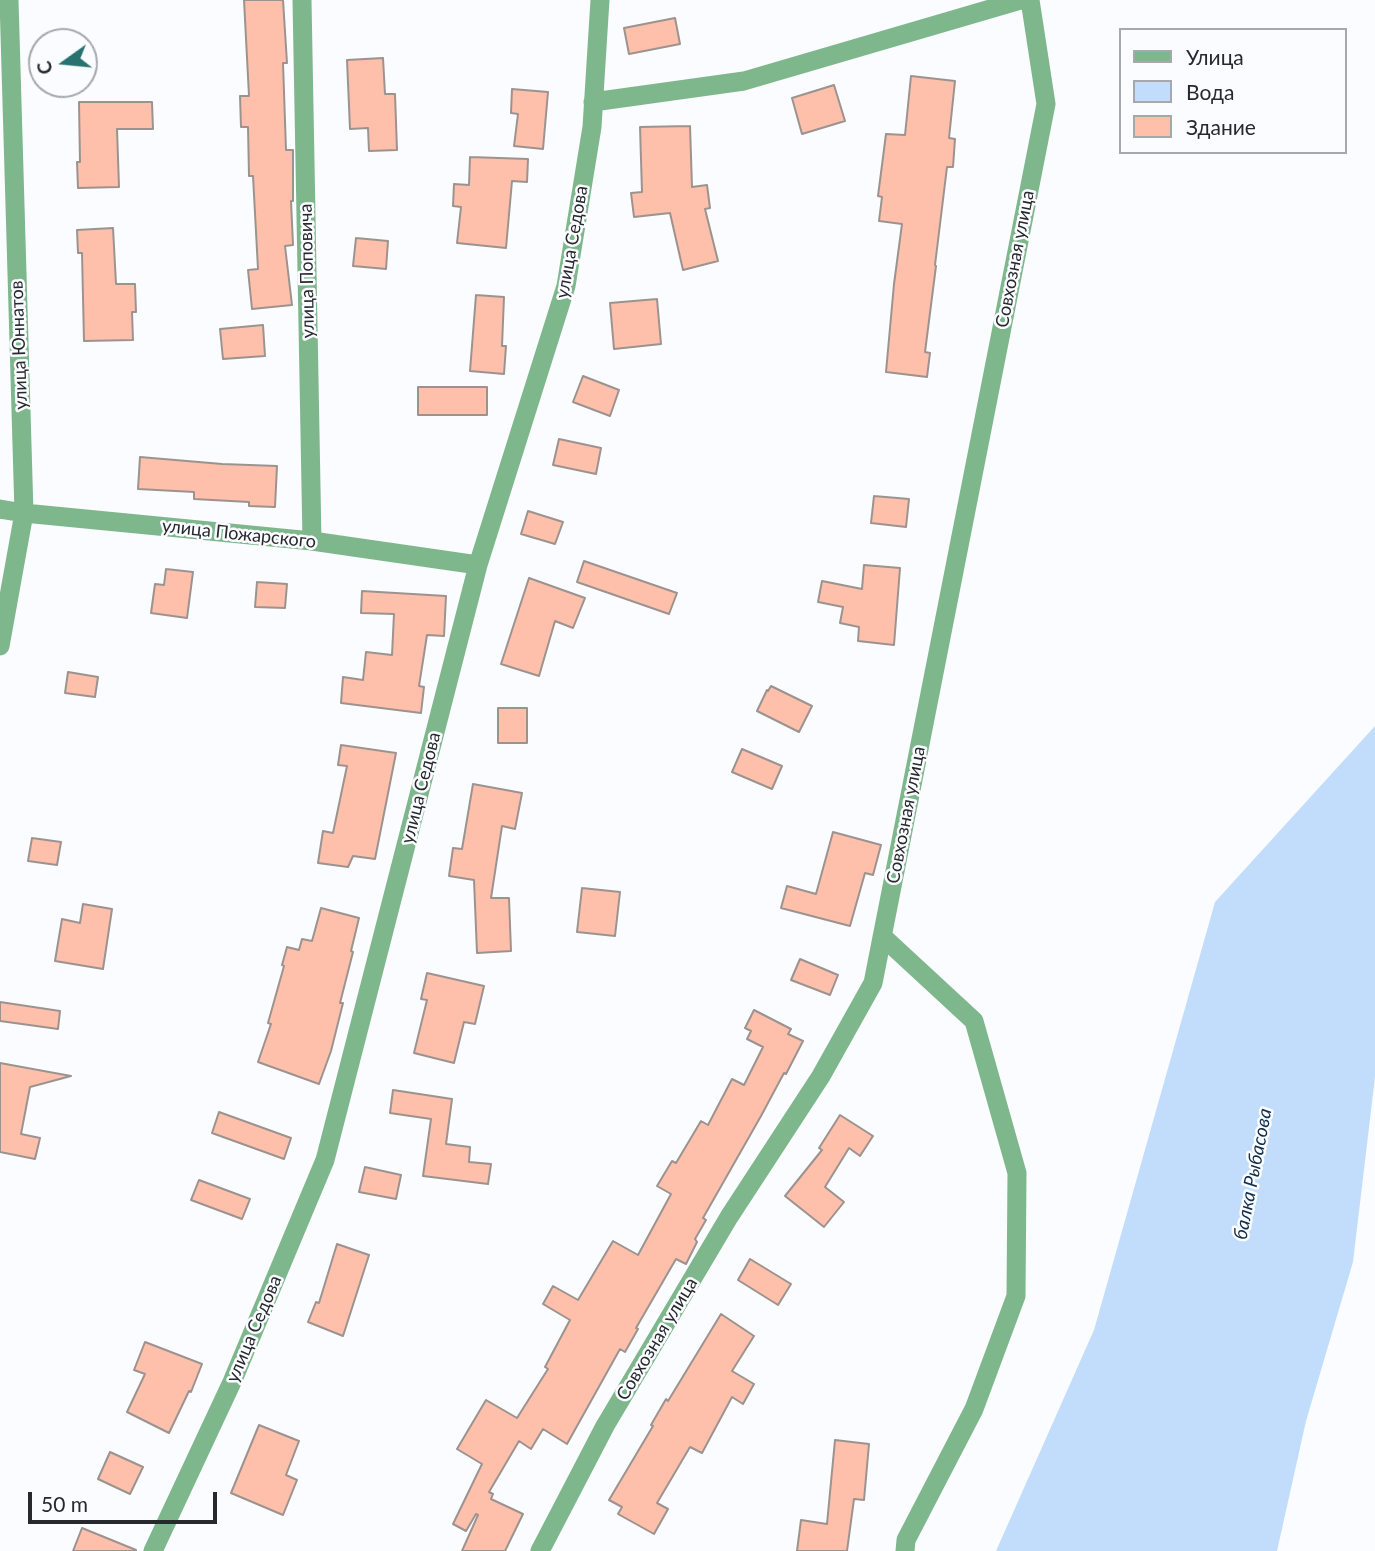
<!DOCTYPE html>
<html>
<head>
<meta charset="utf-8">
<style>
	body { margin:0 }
	#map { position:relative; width:1375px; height:1551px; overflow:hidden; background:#fafcff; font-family:Lato,sans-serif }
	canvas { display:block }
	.legend { position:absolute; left:1119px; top:28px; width:228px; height:126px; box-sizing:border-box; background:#fafcff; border:2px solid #a6a8ab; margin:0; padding:9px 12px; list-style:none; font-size:21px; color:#28292c }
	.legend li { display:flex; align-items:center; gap:14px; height:35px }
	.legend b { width:35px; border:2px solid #a6a8ab }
	.north { position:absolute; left:28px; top:28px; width:70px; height:70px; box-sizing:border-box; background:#fafcff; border:2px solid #a6a8ab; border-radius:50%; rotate:255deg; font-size:19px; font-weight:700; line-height:28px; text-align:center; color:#28292c }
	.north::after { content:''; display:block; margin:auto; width:24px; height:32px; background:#287370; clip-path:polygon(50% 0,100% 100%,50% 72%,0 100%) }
	.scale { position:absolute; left:28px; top:1492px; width:189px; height:32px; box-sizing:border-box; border:4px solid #28292c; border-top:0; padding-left:9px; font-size:21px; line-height:24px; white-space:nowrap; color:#28292c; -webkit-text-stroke:5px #fafcff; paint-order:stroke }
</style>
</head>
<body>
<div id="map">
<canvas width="1375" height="1551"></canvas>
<ul class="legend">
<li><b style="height:9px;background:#7fb78d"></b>Улица</li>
<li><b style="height:19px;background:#c2ddfc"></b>Вода</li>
<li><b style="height:19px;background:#fec0aa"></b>Здание</li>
</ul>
<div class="north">С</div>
<div class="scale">50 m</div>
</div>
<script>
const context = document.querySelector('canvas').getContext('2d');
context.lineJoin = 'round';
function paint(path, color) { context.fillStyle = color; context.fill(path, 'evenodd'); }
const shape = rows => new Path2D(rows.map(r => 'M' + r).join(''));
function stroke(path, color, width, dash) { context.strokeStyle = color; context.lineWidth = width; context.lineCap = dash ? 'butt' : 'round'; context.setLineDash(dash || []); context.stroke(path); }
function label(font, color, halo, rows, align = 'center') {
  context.font = font + ' Lato,sans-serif'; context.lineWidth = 5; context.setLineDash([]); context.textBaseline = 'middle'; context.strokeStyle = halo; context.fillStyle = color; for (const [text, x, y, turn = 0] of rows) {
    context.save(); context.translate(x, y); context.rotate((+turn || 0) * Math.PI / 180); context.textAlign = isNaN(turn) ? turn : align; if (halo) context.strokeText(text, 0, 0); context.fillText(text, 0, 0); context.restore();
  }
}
const water = shape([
	[1375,726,1375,1077,1353,1262,1306,1421,1277,1551,996,1551,1094,1330,1215,902]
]);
const building = shape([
	[244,0,283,0,287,63,283,63,286,150,293,150,293,201,291,201,293,245,285,246,292,305,252,309,248,270,258,269,253,176,249,176,248,127,241,127,240,96,249,96,244,0],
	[675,18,680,44,629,54,624,28,675,18],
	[383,58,385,94,395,94,397,150,369,151,368,128,350,129,347,60,383,58],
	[911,76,955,81,949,138,955,139,953,167,947,167,935,265,936,266,925,352,930,353,927,377,886,372,894,284,902,224,879,221,882,197,878,196,886,134,905,135,911,76],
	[834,85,845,121,802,134,792,98,834,85],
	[512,89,548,92,543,149,514,146,518,114,511,113,512,89],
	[79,102,152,102,153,129,117,129,119,187,78,188,77,162,80,162,79,102],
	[690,126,692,187,707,185,710,208,705,209,718,261,683,270,670,213,634,217,631,193,642,192,640,127,690,126],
	[470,157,528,159,527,182,512,181,506,248,457,243,461,207,453,206,454,184,469,185,470,157],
	[113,228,116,284,135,284,136,312,132,312,133,340,84,341,82,253,78,253,77,230,113,228],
	[356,238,388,241,386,269,353,266,356,238],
	[476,295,504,297,502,346,506,346,504,374,470,371,476,295],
	[657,299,661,344,614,349,610,303,657,299],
	[263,325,265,356,223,359,220,329,263,325],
	[583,376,619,390,610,416,573,402,583,376],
	[418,387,487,387,487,415,418,415,418,387],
	[559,439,601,448,596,474,553,465,559,439],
	[140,457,222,464,277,466,275,507,249,506,249,502,194,499,194,492,138,489,140,457],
	[874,496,909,499,906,527,871,523,874,496],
	[528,511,563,522,555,544,521,534,528,511],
	[584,561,677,593,669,614,577,582,584,561],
	[864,565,900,568,894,645,858,641,859,627,840,623,843,607,818,602,822,581,862,589,864,565],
	[166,569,193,572,187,618,151,613,155,584,164,585,166,569],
	[529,578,585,598,573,628,555,621,539,676,501,664,529,578],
	[257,582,287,584,285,608,255,607,257,582],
	[362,591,446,596,444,636,427,635,419,686,424,687,421,713,341,703,343,677,363,680,366,652,392,655,394,614,361,613,362,591],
	[68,672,98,677,95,697,65,693,68,672],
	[771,686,812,706,799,732,757,711,767,690,768,691,771,686],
	[498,708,527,708,527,743,498,743,498,708],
	[341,745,396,753,375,859,353,856,348,867,318,863,323,831,333,833,347,766,338,765,341,745],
	[742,749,782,766,772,789,732,772,742,749],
	[473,784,522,793,515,829,502,826,491,898,509,898,511,951,477,953,474,880,449,876,453,848,462,849,473,784],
	[833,832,881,845,873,875,865,873,850,926,781,908,787,886,816,894,833,832],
	[32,838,61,842,57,865,28,861,32,838],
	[582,888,620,892,615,936,577,932,582,888],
	[83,904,112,909,103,969,55,961,62,919,80,923,83,904],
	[321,908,359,918,351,951,353,952,340,1003,343,1003,331,1051,319,1084,258,1062,271,1024,268,1023,284,966,282,965,287,947,299,950,302,939,312,941,321,908],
	[800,959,838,975,830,995,791,980,800,959],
	[427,973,484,986,475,1024,464,1022,454,1063,414,1053,427,1000,421,999,427,973],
	[0,1002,60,1011,58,1029,0,1021,0,1002],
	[754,1010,791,1029,788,1034,803,1041,786,1074,784,1073,761,1116,703,1218,706,1220,695,1239,697,1242,686,1264,676,1259,636,1328,638,1329,625,1352,620,1349,567,1444,543,1429,531,1449,519,1441,489,1492,493,1494,491,1499,523,1514,505,1551,462,1551,478,1515,476,1514,466,1531,453,1524,482,1464,457,1449,486,1400,517,1418,548,1369,545,1367,570,1320,543,1304,553,1286,578,1300,613,1241,638,1255,671,1194,657,1186,672,1161,676,1163,701,1121,708,1125,732,1079,744,1085,763,1047,747,1039,751,1031,745,1028,754,1010],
	[0,1063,71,1076,30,1087,21,1134,40,1138,35,1159,0,1152,0,1063],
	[393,1090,452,1099,446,1144,470,1147,469,1162,491,1164,488,1184,423,1176,431,1119,390,1113,393,1090],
	[219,1112,291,1138,284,1159,212,1133,219,1112],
	[840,1115,873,1136,860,1156,849,1148,825,1187,844,1202,824,1227,785,1196,822,1150,819,1148,840,1115],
	[365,1167,401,1175,396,1199,359,1192,365,1167],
	[199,1180,250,1199,242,1219,191,1200,199,1180],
	[337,1244,369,1255,343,1336,308,1322,316,1302,319,1303,337,1244],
	[750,1259,791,1284,778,1305,738,1280,750,1259],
	[721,1314,754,1336,732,1371,754,1384,743,1404,732,1397,702,1453,690,1447,657,1503,668,1509,654,1534,618,1514,622,1507,609,1500,653,1426,651,1425,666,1399,668,1401,721,1314],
	[145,1342,202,1364,191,1392,189,1391,169,1433,127,1412,145,1374,134,1370,145,1342],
	[259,1425,299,1441,286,1475,297,1480,283,1515,231,1493,259,1425],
	[835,1440,869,1444,864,1500,854,1499,847,1551,797,1551,801,1520,827,1524,835,1440],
	[110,1452,143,1467,130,1494,98,1479,110,1452],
	[82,1528,136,1550,136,1551,73,1551,82,1528]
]);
const minor = shape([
	[302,0,312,541],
	[593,102,744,81,1021,0],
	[0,509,24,513,312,541,478,565],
	[0,646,24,513,9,0],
	[882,936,974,1021,1017,1173,1016,1296,974,1409,906,1540,905,1551],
	[153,1551,232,1382,325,1160,478,565,566,286,592,127,600,0],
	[540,1551,605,1426,729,1217,821,1076,873,983,1046,104,1030,0]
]);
const streetNames = [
	["улица Седова",572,242,-80],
	["Совхозная улица",1015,259,-79],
	["улица Поповича",307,271,-91],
	["улица Юннатов",19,345,-92],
	["улица Пожарского",239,534,6],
	["улица Седова",421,788,-76],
	["Совхозная улица",906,815,-79],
	["улица Седова",254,1329,-67],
	["Совхозная улица",657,1339,-59]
];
const waterNames = [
	["балка Рыбасова",1253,1174,-79]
];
paint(water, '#c2ddfc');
paint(building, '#fec0aa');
stroke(building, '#9c9390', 2);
stroke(minor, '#7fb78d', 19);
label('18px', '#28292c', '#fafcff', streetNames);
label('italic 19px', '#102d4a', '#fafcff', waterNames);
</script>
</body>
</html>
